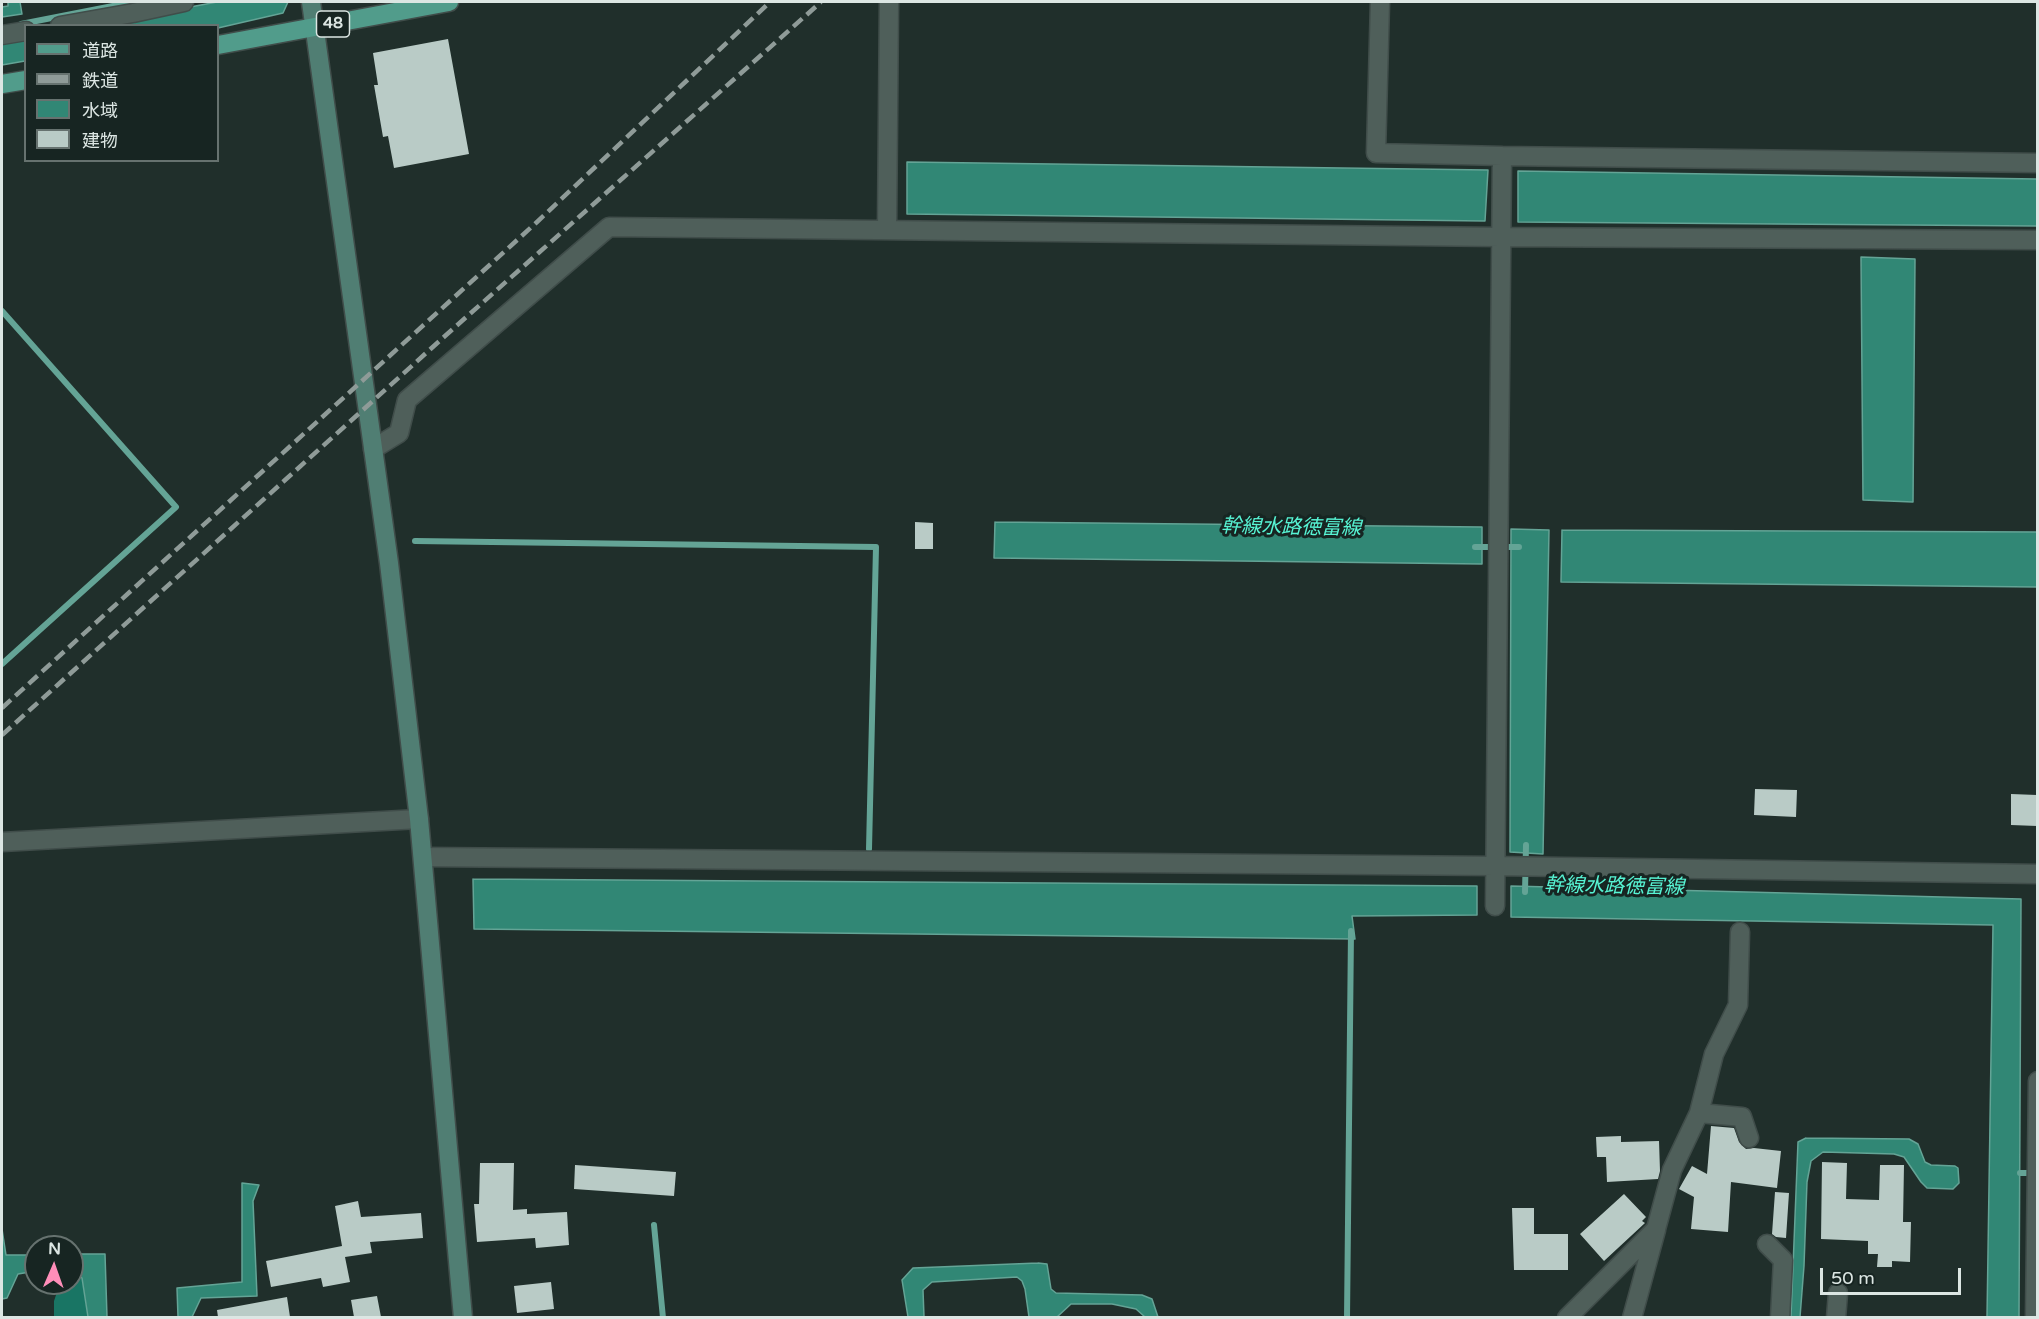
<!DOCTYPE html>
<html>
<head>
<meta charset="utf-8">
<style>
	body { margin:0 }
	#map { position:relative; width:2039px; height:1319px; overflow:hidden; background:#202f2b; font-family:"Varela Round","Noto Sans JP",sans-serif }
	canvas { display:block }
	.frame { position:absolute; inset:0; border:3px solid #dce6e3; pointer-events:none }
	.legend { position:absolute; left:24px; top:24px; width:195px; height:138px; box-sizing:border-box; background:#172522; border:2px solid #66726f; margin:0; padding:8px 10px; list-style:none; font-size:18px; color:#dce6e3 }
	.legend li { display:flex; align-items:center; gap:12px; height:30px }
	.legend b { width:30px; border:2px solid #66726f }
	.north { position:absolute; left:24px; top:1235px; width:60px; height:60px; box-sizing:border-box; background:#172522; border:2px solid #66726f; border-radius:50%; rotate:2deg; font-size:16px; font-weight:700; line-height:24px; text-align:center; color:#dce6e3 }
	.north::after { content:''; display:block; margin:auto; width:21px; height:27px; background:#ff8eb9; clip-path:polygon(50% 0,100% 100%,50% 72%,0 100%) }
	.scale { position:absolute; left:1820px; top:1268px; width:141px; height:27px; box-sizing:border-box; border:3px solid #dce6e3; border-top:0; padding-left:8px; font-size:18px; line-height:21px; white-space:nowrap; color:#dce6e3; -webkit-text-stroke:4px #172522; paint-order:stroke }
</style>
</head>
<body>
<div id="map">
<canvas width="2039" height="1319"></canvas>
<div class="frame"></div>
<ul class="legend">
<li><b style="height:8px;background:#519c8b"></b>道路</li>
<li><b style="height:8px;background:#8f9b98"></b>鉄道</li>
<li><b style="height:16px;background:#318775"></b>水域</li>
<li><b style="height:16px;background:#b9cbc6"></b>建物</li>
</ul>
<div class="north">N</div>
<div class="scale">50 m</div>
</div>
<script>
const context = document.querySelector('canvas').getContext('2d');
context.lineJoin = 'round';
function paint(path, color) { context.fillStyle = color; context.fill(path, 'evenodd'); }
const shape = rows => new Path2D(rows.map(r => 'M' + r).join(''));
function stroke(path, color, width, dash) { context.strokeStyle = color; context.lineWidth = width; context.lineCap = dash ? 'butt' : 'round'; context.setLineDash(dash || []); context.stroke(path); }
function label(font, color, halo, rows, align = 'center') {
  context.font = font + ' "Varela Round","Noto Sans JP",sans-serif'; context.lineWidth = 6; context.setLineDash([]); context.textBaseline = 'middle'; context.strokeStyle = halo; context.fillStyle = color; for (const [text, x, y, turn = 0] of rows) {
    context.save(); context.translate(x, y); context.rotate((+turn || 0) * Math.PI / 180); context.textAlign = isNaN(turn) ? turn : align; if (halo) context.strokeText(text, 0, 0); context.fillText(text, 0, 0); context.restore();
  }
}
const forest = shape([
	[72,1271,82,1278,88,1317,54,1317,54,1301,60,1283,72,1283]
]);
const water = shape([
	[8,2,20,2,22,14,2,17,2,7,8,6,8,2],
	[217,2,288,2,283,13,218,28,218,26,88,26,217,2],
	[25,36,25,61,2,65,2,40,25,36],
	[907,162,1488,170,1485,221,907,214,907,162],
	[1518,171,2037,179,2037,226,1518,222,1518,171],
	[1861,257,1915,259,1913,502,1863,500,1861,257],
	[995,522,1482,527,1482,564,994,558,995,522],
	[1511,529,1549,530,1543,854,1510,852,1511,529],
	[1562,530,2037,532,2037,587,1561,582,1562,530],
	[473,879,1477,886,1477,915,1352,916,1355,939,474,929,473,879],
	[1511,886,2021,899,2019,1317,1987,1317,1993,925,1511,917,1511,886],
	[1806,1138,1909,1139,1918,1144,1925,1162,1931,1165,1955,1166,1958,1168,1959,1183,1953,1189,1927,1188,1921,1182,1904,1157,1894,1154,1823,1152,1811,1161,1807,1182,1804,1266,1800,1317,1791,1317,1798,1142,1806,1138],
	[242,1183,259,1185,253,1201,257,1296,201,1298,192,1317,178,1317,177,1288,242,1282,242,1183],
	[2,1229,6,1255,36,1255,36,1271,18,1274,7,1298,2,1299,2,1229],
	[72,1254,105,1254,107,1317,88,1317,82,1278,72,1271,72,1254],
	[1038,1263,1047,1264,1051,1289,1056,1293,1142,1295,1152,1299,1158,1317,1145,1317,1136,1309,1112,1304,1071,1304,1057,1317,1029,1317,1025,1289,1022,1281,1017,1277,932,1282,923,1290,924,1317,908,1317,902,1280,913,1268,1038,1263]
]);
const stream = shape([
	[21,24,133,2],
	[2,311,176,507,2,664],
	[415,541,876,547,869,849],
	[1475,547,1519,547],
	[1525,892,1526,845],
	[2020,1173,2034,1173],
	[654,1225,663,1318],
	[1347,1318,1351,931]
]);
const building = shape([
	[448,39,469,154,394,168,388,136,383,137,374,85,378,85,373,53],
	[915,522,933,523,933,549,915,549],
	[1755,789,1797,790,1796,817,1754,815],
	[2011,794,2037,795,2037,826,2011,825],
	[1711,1126,1734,1128,1739,1142,1746,1149,1754,1148,1781,1151,1777,1188,1731,1182,1728,1232,1691,1229,1694,1197,1679,1189,1692,1166,1707,1174],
	[1621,1136,1621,1142,1659,1141,1660,1171,1658,1179,1607,1182,1606,1157,1597,1157,1596,1137],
	[1822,1162,1847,1163,1846,1199,1879,1200,1880,1165,1904,1165,1903,1222,1911,1222,1910,1262,1892,1261,1892,1267,1877,1267,1878,1254,1868,1254,1868,1241,1821,1239],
	[480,1163,514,1163,513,1210,527,1209,527,1214,567,1212,569,1245,536,1248,535,1238,477,1242,474,1204,479,1204],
	[575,1165,676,1172,674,1196,574,1189],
	[1775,1192,1789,1193,1786,1238,1776,1237,1772,1234],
	[1624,1194,1646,1217,1642,1221,1645,1223,1604,1261,1580,1234],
	[358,1201,361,1217,421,1213,423,1238,370,1242,372,1253,345,1257,350,1282,323,1287,321,1278,271,1287,266,1261,342,1246,335,1206],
	[1512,1208,1534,1208,1534,1234,1568,1234,1568,1270,1514,1270],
	[551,1282,554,1309,517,1313,514,1286],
	[377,1296,381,1317,354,1317,351,1300],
	[287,1297,290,1317,218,1317,217,1310]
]);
const street = shape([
	[1380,2,1376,153,1502,156,1495,906],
	[60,26,133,13,184,2],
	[2,35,26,31],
	[1502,156,2038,163],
	[887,230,889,2],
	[373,449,399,433,407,400,609,227,1500,237,2038,240],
	[2,842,419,819],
	[423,857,1495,866,2038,874],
	[1699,1113,1742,1117,1749,1138],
	[1767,1244,1783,1260,1780,1318],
	[1567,1318,1656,1229,1672,1170,1699,1113,1714,1054,1738,1005,1740,932],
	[1632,1318,1656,1230],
	[1836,1318,1838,1293],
	[2035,1318,2038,1081]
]);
const secondary = shape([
	[311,2,389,563,419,819,463,1318]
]);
const primary = shape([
	[218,45,449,2],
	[2,84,26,80]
]);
const rail = shape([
	[2,708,537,222,770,2],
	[2,735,445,336,821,2]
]);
const shields = [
	[333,24,33]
];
const shieldNames = [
	["48",333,24]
];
const waterNames = [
	["幹線水路徳富線",1291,528,1],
	["幹線水路徳富線",1614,887,1]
];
paint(forest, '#197564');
paint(water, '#318775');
stroke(water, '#64a496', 1.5);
stroke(stream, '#64a496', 6);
paint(building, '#b9cbc6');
stroke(street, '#404d4a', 21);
stroke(secondary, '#404d4a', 21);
stroke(primary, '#404d4a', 21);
stroke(street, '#4f5f5a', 18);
stroke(secondary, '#507e73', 18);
stroke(primary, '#519c8b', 18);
stroke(rail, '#8f9b98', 4.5, [12, 6]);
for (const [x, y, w] of shields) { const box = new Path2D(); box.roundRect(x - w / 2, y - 13, w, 26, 4.5); context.fillStyle = '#172522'; context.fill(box); stroke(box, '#dce6e3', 1.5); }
label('bold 16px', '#dce6e3', null, shieldNames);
label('italic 20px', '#57f4d4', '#172522', waterNames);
</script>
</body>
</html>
